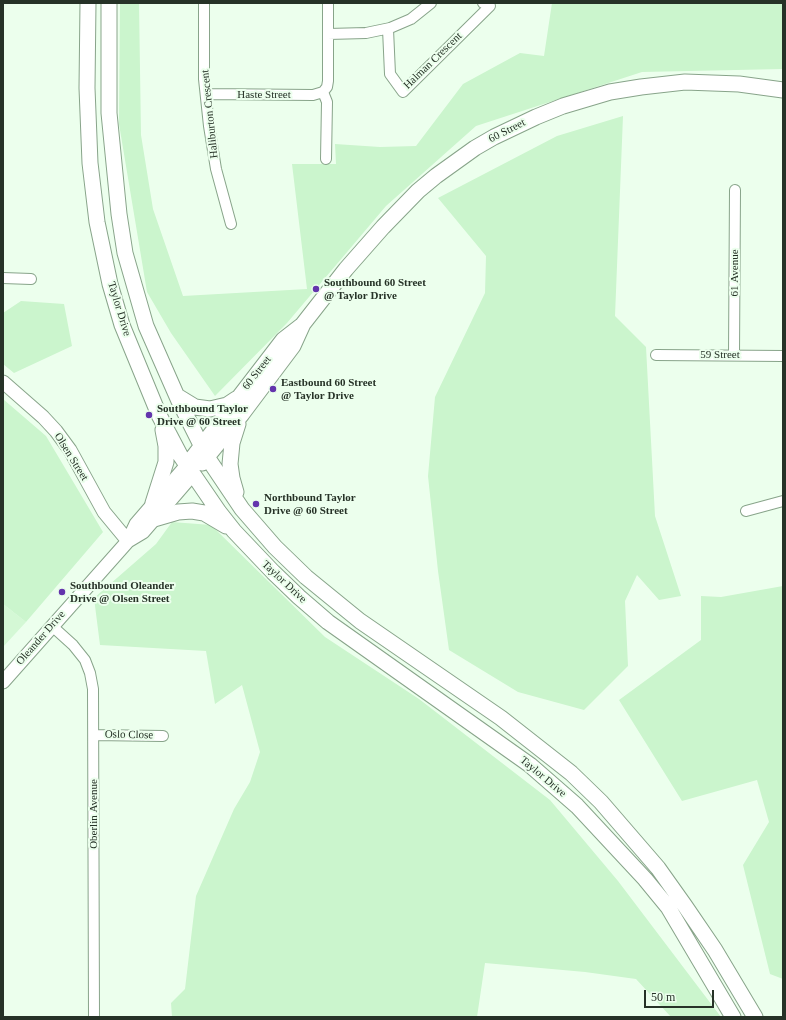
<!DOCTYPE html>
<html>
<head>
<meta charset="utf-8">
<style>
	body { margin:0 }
	#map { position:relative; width:786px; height:1020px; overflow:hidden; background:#ecffed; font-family:"Times New Roman",serif }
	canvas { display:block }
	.frame { position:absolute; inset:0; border:4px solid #263227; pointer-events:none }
	.scale { position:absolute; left:644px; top:990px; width:70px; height:18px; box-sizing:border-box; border:2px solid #263227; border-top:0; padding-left:5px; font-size:12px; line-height:14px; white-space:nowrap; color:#263227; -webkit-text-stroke:3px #ecffed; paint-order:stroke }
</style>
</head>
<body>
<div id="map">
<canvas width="786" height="1020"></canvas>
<div class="frame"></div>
<div class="scale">50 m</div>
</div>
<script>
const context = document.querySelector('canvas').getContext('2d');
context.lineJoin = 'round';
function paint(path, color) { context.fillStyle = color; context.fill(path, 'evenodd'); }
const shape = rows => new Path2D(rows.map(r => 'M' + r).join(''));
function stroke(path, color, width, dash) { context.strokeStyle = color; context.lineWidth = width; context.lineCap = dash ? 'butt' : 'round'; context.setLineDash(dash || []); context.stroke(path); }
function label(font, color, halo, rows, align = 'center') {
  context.font = font + ' "Times New Roman",serif'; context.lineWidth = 4; context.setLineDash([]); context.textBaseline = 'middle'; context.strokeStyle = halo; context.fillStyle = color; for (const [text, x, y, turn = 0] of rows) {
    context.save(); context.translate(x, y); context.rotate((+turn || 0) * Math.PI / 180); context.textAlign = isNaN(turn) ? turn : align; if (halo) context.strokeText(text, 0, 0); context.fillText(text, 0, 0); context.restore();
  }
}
const built = shape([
	[3,604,26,622,3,647]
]);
const green = shape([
	[120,3,139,3,141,135,153,209,183,296,307,289,292,164,336,164,335,144,380,147,416,146,463,84,520,53,544,56,552,3,783,3,783,69,642,72,476,126,386,206,287,323,215,396,171,333,147,292,119,124],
	[623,116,615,316,646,347,655,516,681,596,659,600,637,575,625,601,628,666,584,710,518,692,449,650,438,571,428,476,435,397,485,293,486,256,438,198,557,136],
	[21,301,64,304,72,346,14,373,3,364,3,313],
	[3,399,46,436,103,532,26,622,3,604],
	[172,522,211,525,325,637,419,699,550,800,618,881,721,1017,671,1017,636,979,585,972,485,963,477,1017,172,1017,171,1003,185,989,196,896,234,809,250,782,260,752,242,685,215,704,206,651,100,645,94,598,156,544],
	[783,586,783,979,770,974,743,865,769,822,757,780,682,801,619,700,701,640,701,596,721,597]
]);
const minor = shape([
	[204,3,204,79,209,126,216,169,231,224],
	[388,29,390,74,403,92,490,6,483,3],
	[328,34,366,33,390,28,411,19,431,3],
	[323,92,327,87,328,81,328,3],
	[323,92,327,102,326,159],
	[206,94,313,95,323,92],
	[3,278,31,279],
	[656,355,783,356],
	[734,355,735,190],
	[746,511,783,501],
	[52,626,73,645,85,660,90,673,93,689,94,1017],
	[94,735,163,736]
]);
const tertiary = shape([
	[3,382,43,417,56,431,70,450,104,512,128,541],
	[128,541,136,524,187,465],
	[3,682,128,541,143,532,193,474]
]);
const secondary = shape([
	[88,3,87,88,90,163,97,222,110,284,122,325,159,415,180,455,219,512,234,531,273,572,299,597,328,622,530,765,577,806,645,879,668,907,733,1017],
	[109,3,109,113,119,214,125,253,146,326,179,401,207,457,242,509,275,547,306,577,360,621,501,718,571,773,601,802,658,868,685,906,715,950,755,1017],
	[177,396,195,407,210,409,227,405,236,399],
	[202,463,242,414,293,346,303,324,346,269,383,227,418,191,436,176,475,148,494,137,536,117,563,106,610,92,641,87,685,82,739,84,783,90],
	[187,465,283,340,301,326],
	[236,492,232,478,230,464,232,443,238,424],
	[153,503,166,462,166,446,163,430],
	[154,519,178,512,192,511,204,513,226,526]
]);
const markers = [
	[316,289,4,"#6334ac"],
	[273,389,4,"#6334ac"],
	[149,415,4,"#6334ac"],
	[256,504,4,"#6334ac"],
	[62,592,4,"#6334ac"]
];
const streetNames = [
	["Halman Crescent",433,61,-44],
	["Haste Street",264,95],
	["Haliburton Crescent",210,114,-96],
	["60 Street",507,131,-27],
	["61 Avenue",735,273,-90],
	["Taylor Drive",119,309,73],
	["59 Street",720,355],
	["60 Street",257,373,-52],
	["Olsen Street",71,457,58],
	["Taylor Drive",284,582,43],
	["Oleander Drive",41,638,-49],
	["Oslo Close",129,735,1],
	["Taylor Drive",543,777,40],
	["Oberlin Avenue",94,814,-90]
];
const poiNames = [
	["Southbound 60 Street",324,283],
	["@ Taylor Drive",324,296],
	["Eastbound 60 Street",281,383],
	["@ Taylor Drive",281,396],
	["Southbound Taylor",157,409],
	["Drive @ 60 Street",157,422],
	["Northbound Taylor",264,498],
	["Drive @ 60 Street",264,511],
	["Southbound Oleander",70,586],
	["Drive @ Olsen Street",70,599]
];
paint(built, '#d4f8d5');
paint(green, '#cbf5cd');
stroke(minor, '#88a48a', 12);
stroke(tertiary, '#88a48a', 15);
stroke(secondary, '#88a48a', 17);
stroke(minor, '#fff', 10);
stroke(tertiary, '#fff', 13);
stroke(secondary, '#fff', 15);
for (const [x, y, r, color] of markers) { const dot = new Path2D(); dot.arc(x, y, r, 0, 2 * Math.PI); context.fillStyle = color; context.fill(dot); stroke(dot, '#ecffed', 1.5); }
label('11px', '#263227', '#ecffed', streetNames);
label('bold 11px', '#263227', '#ecffed', poiNames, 'left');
</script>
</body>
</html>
